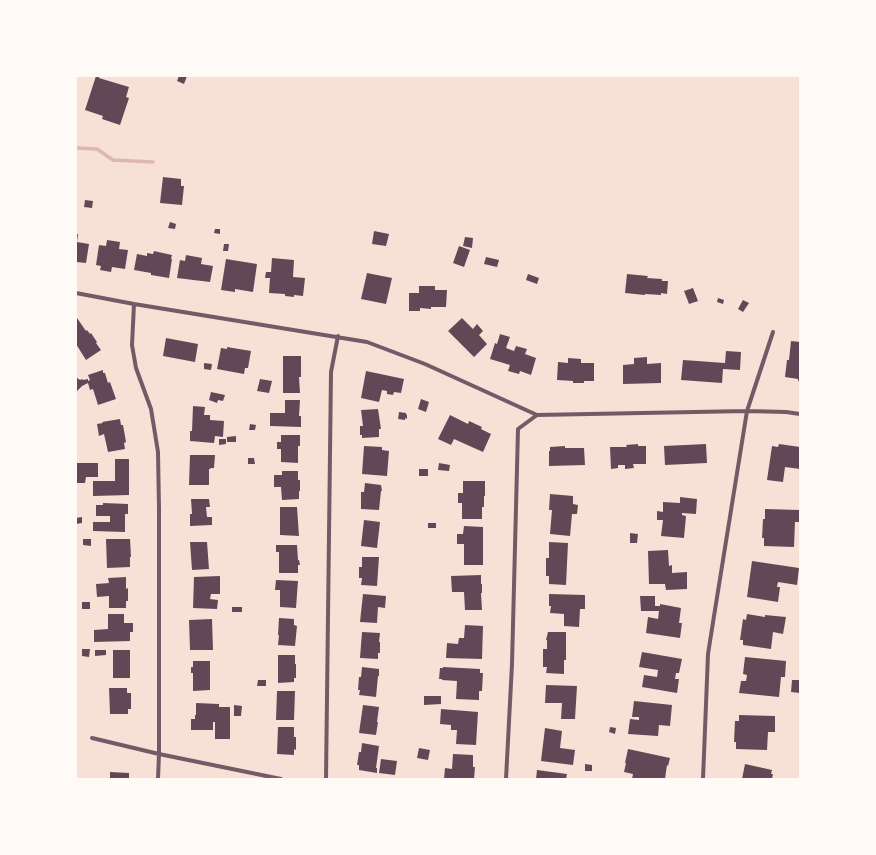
<!DOCTYPE html>
<html>
<head>
<meta charset="utf-8">
<style>
	body { margin:0 }
	#map { position:relative; width:876px; height:855px; overflow:hidden; background:#f7e1d7; font-family:"Space Grotesk",sans-serif }
	canvas { display:block }
	.frame { position:absolute; inset:0; border:77px solid #fffaf5; pointer-events:none }
</style>
</head>
<body>
<div id="map">
<canvas width="876" height="855"></canvas>
<div class="frame"></div>
</div>
<script>
const context = document.querySelector('canvas').getContext('2d');
context.lineJoin = 'round';
const shape = rows => new Path2D(rows.map(r => 'M' + r).join(''));
function stroke(path, color, width, dash) { context.strokeStyle = color; context.lineWidth = width; context.lineCap = dash ? 'butt' : 'round'; context.setLineDash(dash || []); context.stroke(path); }
function paint(path, color) { context.fillStyle = color; context.fill(path, 'evenodd'); }
const stream = shape([
	[76,148,97,149,113,160,153,162]
]);
const building = shape([
	[96,76,99,76,99,78,129,87,126,97,129,98,120,125,102,119,103,116,85,110],
	[179,76,187,76,184,84,177,81],
	[163,177,181,179,181,186,184,186,182,205,160,203],
	[85,200,93,201,92,208,84,207],
	[170,222,176,224,175,229,168,228],
	[215,229,220,229,220,234,214,233],
	[374,231,389,234,386,246,372,244],
	[76,234,78,234,77,242,89,244,86,263,76,262],
	[465,237,473,238,472,248,463,246],
	[107,240,120,242,119,249,128,250,125,269,112,267,111,272,100,270,101,266,96,265,99,245,106,246],
	[224,244,229,244,228,251,223,251],
	[459,246,470,250,464,267,453,263],
	[154,251,172,255,171,259,172,259,169,278,151,275,151,273,134,270,137,254,147,256,147,253,153,254],
	[186,255,202,258,201,264,213,266,210,282,177,278,180,260,185,261],
	[486,257,499,260,497,267,484,264],
	[272,258,294,260,293,277,305,278,303,296,294,295,294,297,285,296,285,294,269,293,270,278,265,278,266,272,271,272],
	[226,259,257,264,253,292,235,289,235,292,221,290],
	[367,273,392,278,386,304,361,299],
	[528,274,539,278,537,284,526,280],
	[627,274,648,276,647,278,662,279,662,281,668,281,667,294,661,293,661,295,645,294,645,295,625,293],
	[419,286,435,286,435,290,447,290,446,307,431,307,431,309,420,308,420,311,409,311,409,293,419,293],
	[693,288,698,301,689,304,684,291],
	[718,298,724,300,723,304,717,302],
	[743,300,749,303,743,312,738,309],
	[77,318,86,331,87,330,90,334,91,333,97,342,96,343,101,350,86,360,76,344,76,319],
	[462,318,473,329,477,324,483,331,479,335,487,344,474,357,448,331],
	[500,334,510,337,506,348,514,351,516,346,527,349,525,354,536,358,531,375,520,371,519,374,508,371,510,365,490,359,495,343,497,344],
	[166,338,198,344,195,362,163,356],
	[791,341,800,342,800,381,798,381,798,379,785,377,787,360,789,360],
	[227,347,251,351,248,368,245,368,244,374,217,369,221,348,227,349],
	[726,351,741,352,740,370,723,369,722,383,681,380,683,360,725,363],
	[283,356,301,356,301,377,299,377,300,393,283,393],
	[647,357,647,364,661,363,661,383,623,384,623,365,634,364,634,358],
	[568,358,581,359,581,363,594,363,594,381,584,381,584,383,573,383,573,381,557,380,558,362,568,363],
	[204,363,212,364,211,370,204,369],
	[103,370,103,373,105,373,108,383,110,382,116,399,98,405,93,389,90,390,88,383,82,386,77,391,76,390,76,377,80,380,82,379,83,380,88,379,88,381,90,380,88,375],
	[366,371,404,379,401,393,394,392,393,395,387,394,387,391,382,390,379,402,361,398],
	[260,379,272,381,269,393,257,391],
	[211,392,225,395,223,401,218,400,217,403,209,400],
	[421,399,429,402,426,412,418,409],
	[285,400,300,400,299,416,301,416,301,427,270,426,270,413,285,413],
	[193,406,205,407,204,415,210,415,210,420,224,421,223,437,215,436,214,443,190,441,190,431,192,431],
	[378,409,381,429,379,429,379,437,362,438,362,435,360,435,360,426,363,426,361,410],
	[399,412,406,413,406,414,407,415,407,419,405,418,405,420,398,419],
	[450,415,468,424,469,421,482,427,481,429,491,434,483,452,454,439,451,445,438,439],
	[120,419,121,425,123,425,126,442,124,443,125,449,108,452,104,434,99,436,97,424,103,423,102,422],
	[250,424,256,425,255,430,249,430],
	[281,435,300,435,300,446,298,446,298,463,281,462,281,449,277,449,277,442,281,442],
	[236,436,236,442,227,442,227,437],
	[219,439,226,439,226,444,219,445],
	[638,444,638,446,646,446,646,464,633,464,634,468,625,469,625,465,618,465,618,468,611,469,610,447,627,447,626,445],
	[706,444,707,463,665,465,664,446],
	[779,444,800,447,800,469,785,467,783,482,767,480,772,446,778,447],
	[364,446,382,447,382,450,389,451,387,476,362,474],
	[565,446,565,448,584,448,585,465,549,466,549,451,550,451,550,447],
	[190,455,215,455,214,468,211,468,210,469,209,469,209,485,189,485],
	[248,458,254,458,255,464,248,464],
	[115,459,129,459,129,495,93,496,93,481,115,481],
	[76,463,98,463,98,477,86,477,85,483,76,483],
	[439,463,450,465,449,471,438,470],
	[419,469,428,469,428,476,419,476],
	[282,471,298,471,298,480,300,480,300,491,299,491,299,499,282,500,281,487,274,487,274,475,282,475],
	[463,481,485,481,485,496,484,496,484,507,482,507,482,519,462,519,462,503,458,503,458,493,463,493],
	[365,483,381,485,382,491,381,491,379,510,361,509,361,492,364,492],
	[550,494,573,496,573,504,578,505,577,514,572,514,570,536,550,534,552,510,549,510],
	[680,497,697,499,696,514,682,513,682,515,686,516,684,538,661,536,663,520,657,520,657,511,663,512,663,502,680,503],
	[191,499,209,499,210,507,206,507,207,517,212,517,212,525,190,526,190,514,192,514],
	[103,503,128,504,128,514,125,514,125,532,93,531,93,522,110,522,110,516,96,516,96,505,103,505],
	[280,507,297,507,299,536,280,535],
	[765,509,800,510,800,522,795,522,794,547,764,546,764,538,762,538,763,519,765,519],
	[82,517,82,523,76,524,76,518],
	[364,520,380,522,377,548,361,546],
	[428,523,436,523,436,528,428,528],
	[464,526,483,527,483,565,464,565,464,544,457,544,457,534,463,534],
	[630,533,638,534,637,543,630,543],
	[83,539,91,539,91,546,83,545],
	[106,539,130,539,131,557,130,557,130,567,107,568],
	[190,542,207,542,209,569,192,570],
	[549,542,568,543,566,585,549,584,549,576,546,576,546,566,546,567,546,558,549,558],
	[276,545,297,545,298,560,299,560,300,565,298,565,298,573,279,573,279,552,276,552],
	[668,550,669,566,672,565,672,573,687,572,687,589,666,590,665,584,649,584,648,551],
	[362,557,379,557,377,586,361,585,362,578,359,578,359,567,362,567],
	[752,561,799,568,797,585,778,582,777,587,780,587,778,602,747,597],
	[481,575,481,584,482,584,482,593,481,593,482,610,465,610,464,592,452,592,451,576],
	[220,576,220,594,211,594,210,599,218,600,217,609,193,608,194,577],
	[126,577,126,589,128,588,128,601,126,601,126,608,109,608,109,596,97,597,96,584,109,583,108,578],
	[276,580,298,581,296,608,280,607,280,590,275,590],
	[363,594,386,596,385,608,378,607,377,623,360,622],
	[549,594,585,595,585,609,580,609,579,627,564,626,564,614,550,613,551,606,549,606],
	[640,596,655,596,655,606,660,606,660,604,681,608,679,623,682,623,680,638,646,633,648,617,658,619,659,611,641,611],
	[82,602,90,602,90,609,82,609],
	[232,607,242,607,242,612,232,612],
	[108,614,124,614,124,623,133,623,133,632,130,632,130,641,94,642,94,630,108,629],
	[747,614,765,617,765,615,786,617,783,634,773,632,771,649,743,645,743,640,740,640,743,619,746,620],
	[279,618,294,619,294,625,297,626,295,646,278,645,279,635,278,635],
	[212,619,213,650,190,650,189,620],
	[465,625,483,626,482,659,446,658,447,643,458,644,459,638,464,638],
	[362,632,380,633,379,642,380,642,380,653,378,653,378,659,360,658],
	[548,632,566,632,566,660,564,660,564,674,546,673,547,667,543,667,543,649,547,649,547,640,546,640],
	[82,649,90,649,89,657,82,656],
	[95,650,106,650,106,655,95,656],
	[113,650,130,650,130,678,113,678],
	[642,652,682,659,679,673,676,673,675,679,679,679,677,693,642,687,644,675,657,677,658,670,639,667],
	[278,655,295,655,295,664,296,664,296,678,294,678,294,682,278,683],
	[745,657,786,661,785,677,781,677,779,697,739,693,741,681,746,681,747,675,743,674],
	[193,661,210,661,210,690,193,691,193,673,191,673,191,667,193,667],
	[362,667,379,669,379,676,378,676,376,697,359,695,360,690,358,690,359,677,361,677],
	[443,667,480,669,480,673,483,673,482,691,479,691,479,700,456,699,457,681,442,680,442,679,439,679,440,668,443,668],
	[258,680,266,680,266,686,257,686],
	[792,680,800,680,800,693,791,692],
	[546,685,577,686,575,719,561,719,562,703,545,703],
	[109,688,127,688,127,693,131,693,131,709,128,709,128,714,110,714],
	[277,691,295,691,294,720,276,720],
	[424,696,441,696,441,704,424,705],
	[634,701,672,705,670,726,659,725,658,736,628,734,630,719,639,720,639,717,632,717],
	[196,703,219,704,219,707,230,707,230,739,215,739,215,722,213,722,213,730,191,730,191,719,195,719,195,715,196,715],
	[234,705,242,706,241,716,234,716],
	[363,705,379,707,377,722,378,722,376,735,359,733],
	[441,709,478,712,476,745,456,744,457,730,451,730,451,725,440,724],
	[739,715,775,716,775,732,768,732,767,750,736,749,736,742,734,742,735,721,739,721],
	[278,727,294,727,294,737,296,737,296,750,294,749,294,755,277,754],
	[610,727,616,728,615,734,609,732],
	[545,728,562,731,560,748,575,750,573,765,541,761],
	[362,743,379,746,376,768,377,768,377,773,359,770,359,765,357,765,359,752,361,752],
	[419,748,430,750,428,760,417,758],
	[628,749,670,758,668,766,667,765,665,779,632,779,633,774,624,772,626,763,625,763],
	[453,754,473,755,473,767,475,767,474,779,444,779,445,768,452,769],
	[381,759,397,761,395,775,379,773],
	[585,764,592,765,592,771,585,771],
	[745,764,772,770,771,774,773,774,772,779,742,779],
	[537,770,567,774,566,779,536,779],
	[110,772,129,773,129,779,110,779]
]);
const minor = shape([
	[76,293,134,304,367,342,425,364,537,415,747,411,786,412,800,414],
	[134,304,132,345,136,368,151,409,158,452,159,509,159,754,158,779],
	[92,738,159,754,281,779],
	[326,779,331,372,338,336],
	[506,779,512,664,518,429,537,415],
	[703,779,708,654,714,616,747,411,773,332]
]);
stroke(stream, '#dcb8b0', 3.5);
paint(building, '#644757');
stroke(minor, '#755966', 4);
</script>
</body>
</html>
